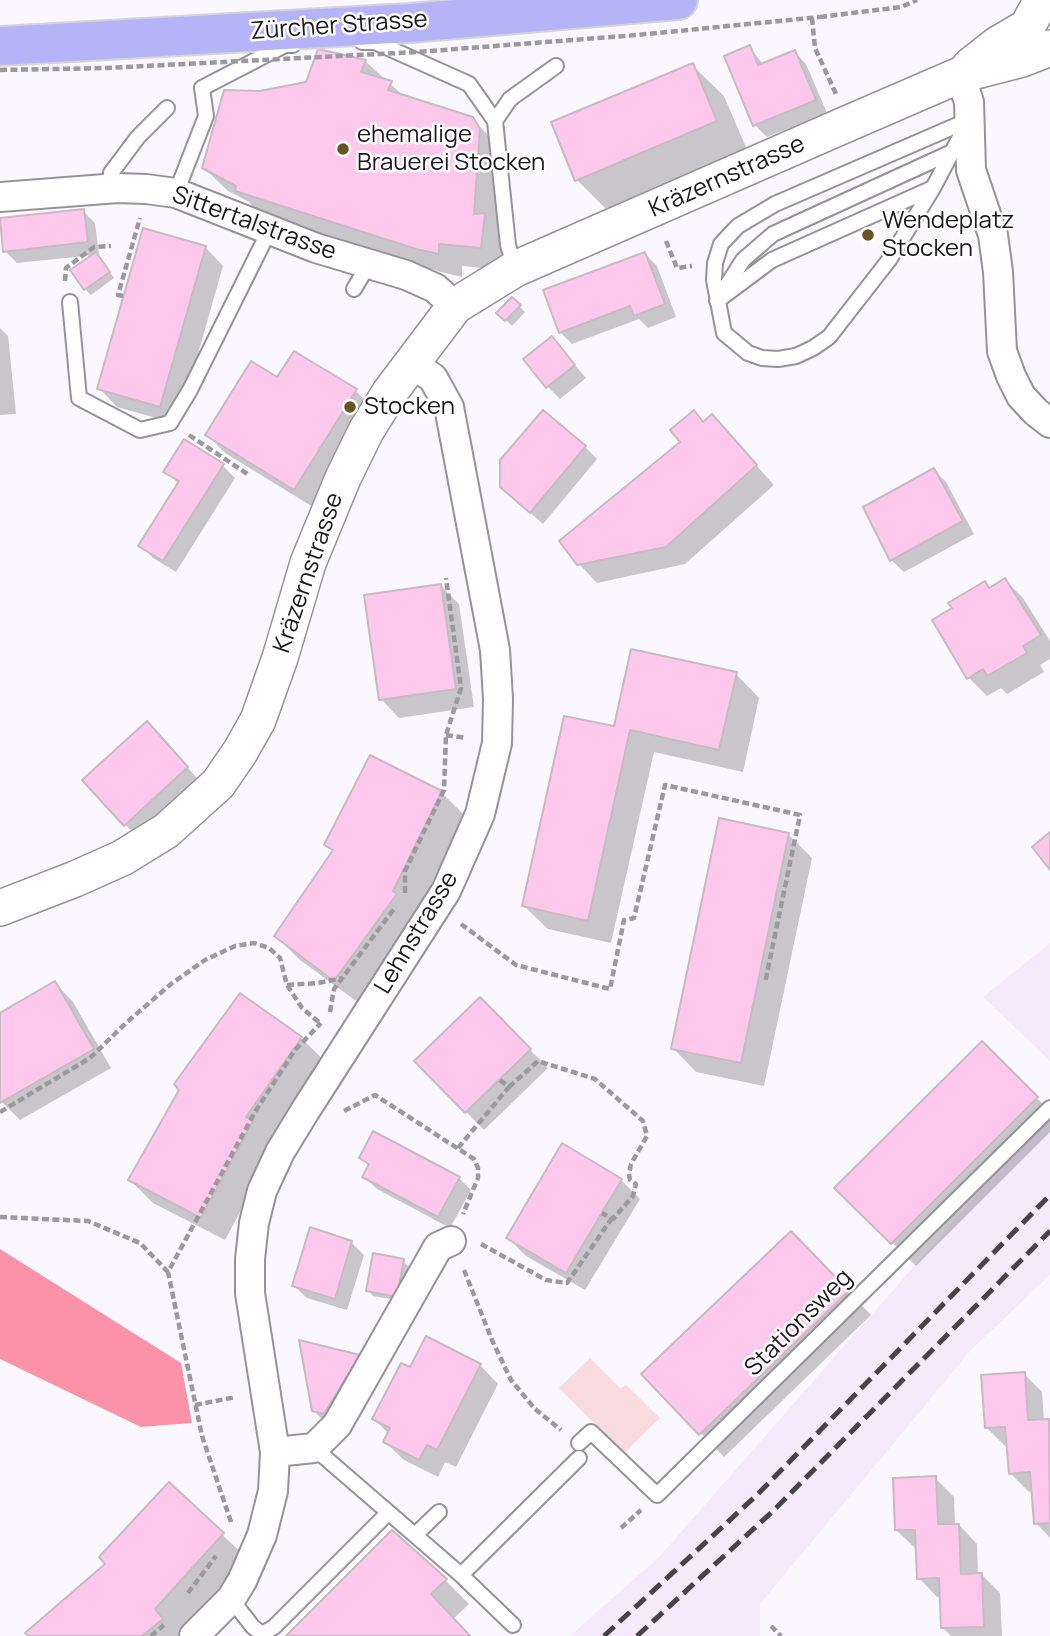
<!DOCTYPE html>
<html>
<head>
<meta charset="utf-8">
<style>
	body { margin:0 }
	canvas { display:block; background:#fbf7fe }
</style>
</head>
<body>
<canvas width="1050" height="1636"></canvas>
<script>
const context = document.querySelector('canvas').getContext('2d');
context.lineJoin = 'round';
function paint(path, color) { context.fillStyle = color; context.fill(path, 'evenodd'); }
const shape = rows => new Path2D(rows.map(r => 'M' + r).join(''));
function stroke(path, color, width, dash) { context.strokeStyle = color; context.lineWidth = width; context.lineCap = dash ? 'butt' : 'round'; context.setLineDash(dash || []); context.stroke(path); }
function label(font, color, halo, rows, align = 'center') {
  context.font = font + ' Manrope,sans-serif'; context.lineWidth = 5; context.setLineDash([]); context.textBaseline = 'middle'; context.strokeStyle = halo; context.fillStyle = color; for (const [text, x, y, turn = 0] of rows) {
    context.save(); context.translate(x, y); context.rotate((+turn || 0) * Math.PI / 180); context.textAlign = isNaN(turn) ? turn : align; if (halo) context.strokeText(text, 0, 0); context.fillText(text, 0, 0); context.restore();
  }
}
const built = shape([
	[1050,943,1050,1061,983,997],
	[1050,1111,1050,1275,971,1350,760,1604,760,1636,570,1636,660,1556]
]);
const green = shape([
	[590,1358,620,1388,626,1385,660,1418,624,1453,559,1388]
]);
const forest = shape([
	[0,1249,181,1363,192,1423,141,1427,0,1359]
]);
const shadow = shape([
	[749,47,763,64,794,52,806,64,827,113,767,137,755,125],
	[365,61,406,98,472,119,496,143,502,154,497,228,508,238,504,270,462,266,462,277,441,272,260,214,249,202,228,191,204,168,260,93,308,84],
	[692,65,724,96,748,152,608,211,577,180],
	[83,211,95,223,99,254,97,255,114,278,91,295,85,289,95,255,17,263,5,251],
	[205,247,223,266,178,424,117,407,99,388],
	[645,254,657,266,676,317,648,328,639,319,572,344,560,332],
	[512,299,525,312,512,326,499,313],
	[0,328,8,336,16,414,0,415],
	[552,339,586,378,560,399,547,386],
	[295,353,356,391,374,409,313,507,225,453,207,435,278,379],
	[694,412,704,423,712,416,774,485,685,564,597,583,579,564,682,442],
	[585,447,597,459,543,524,501,487],
	[223,466,235,478,176,572,153,558,140,545,179,484,166,472],
	[934,470,946,482,974,534,904,572,891,560],
	[1005,580,1023,598,1050,641,1050,659,1040,665,1044,672,1007,694,1001,688,987,696,969,678,984,583,990,589],
	[440,585,459,604,474,707,399,718,381,699],
	[736,674,759,698,743,772,654,752,611,943,548,929,524,906,615,729],
	[165,742,205,787,143,843,125,824],
	[441,792,465,816,416,915,359,1003,300,960,276,936,334,852,326,845],
	[788,834,812,858,764,1086,696,1072,673,1048],
	[55,983,73,1002,111,1068,20,1120,0,1100,0,1015],
	[480,999,548,1068,484,1130,416,1061],
	[301,1038,325,1061,270,1140,276,1146,225,1240,153,1203,130,1180],
	[982,1043,1050,1111,1050,1132,916,1266,837,1188],
	[562,1146,621,1180,640,1199,585,1290,526,1256,508,1238],
	[361,1158,459,1178,471,1190,450,1228,377,1189,364,1177,370,1167],
	[351,1242,364,1255,347,1310,307,1298,294,1286],
	[814,1257,871,1315,724,1457,644,1374],
	[403,1261,409,1267,403,1301,373,1296,368,1290],
	[301,1343,359,1357,371,1369,326,1423,313,1410],
	[480,1365,498,1384,456,1467,445,1462,438,1477,404,1460,385,1442,389,1434,374,1419,411,1370],
	[1024,1374,1042,1392,1044,1421,1050,1423,1050,1538,1036,1523,1033,1491,1029,1492,1010,1473,1008,1445,1005,1446,986,1427],
	[935,1478,954,1497,955,1525,959,1525,977,1544,978,1575,981,1574,1000,1593,1002,1636,951,1636,943,1628,941,1596,937,1597,919,1578,918,1548,915,1548,896,1530],
	[169,1485,247,1558,178,1633,179,1636,30,1636,107,1565],
	[445,1580,469,1604,453,1619,469,1636,289,1636]
]);
const building = shape([
	[750,45,758,65,795,50,816,100,753,126,724,56,750,45],
	[318,49,366,60,361,72,392,81,388,90,473,117,480,129,474,214,485,213,481,248,439,244,439,254,416,249,235,191,236,186,202,168,224,90,260,91,306,82,318,49],
	[693,63,717,121,575,181,551,122,693,63],
	[84,209,88,242,3,252,0,218,84,209],
	[143,228,206,246,160,407,97,389,143,228],
	[96,252,110,272,84,290,70,270,96,252],
	[645,252,665,304,634,316,630,306,559,333,543,290,645,252],
	[512,297,521,305,505,321,496,313,512,297],
	[552,336,575,365,546,388,523,359,552,336],
	[294,351,357,389,294,490,205,435,251,361,277,377,294,351],
	[543,410,586,446,530,513,500,487,500,460,543,410],
	[694,410,703,422,712,414,757,465,666,547,577,565,559,541,680,442,670,430,694,410],
	[184,439,224,464,163,561,138,546,179,481,163,472,184,439],
	[934,468,963,521,890,561,863,507,934,468],
	[1005,578,1041,635,1023,646,1027,653,987,676,983,669,967,679,932,620,952,608,948,603,985,581,989,588,1005,578],
	[441,584,456,689,379,700,364,595,441,584],
	[631,649,737,672,719,750,630,730,588,921,522,906,564,716,614,726,631,649],
	[147,721,188,767,124,826,82,780,147,721],
	[370,755,442,791,393,891,397,894,334,981,274,936,333,850,324,845,370,755],
	[719,818,789,833,741,1063,671,1049,719,818],
	[1050,832,1050,870,1032,847,1050,832],
	[55,981,94,1049,0,1103,0,1013,55,981],
	[240,993,302,1037,246,1117,253,1121,201,1218,128,1180,179,1090,174,1084,240,993],
	[480,997,531,1049,465,1113,414,1061,480,997],
	[982,1041,1038,1097,891,1244,834,1188,982,1041],
	[373,1131,460,1177,438,1217,362,1177,369,1164,359,1158,373,1131],
	[562,1143,622,1179,566,1273,506,1238,562,1143],
	[310,1227,352,1241,335,1299,292,1286,310,1227],
	[791,1231,849,1291,699,1435,641,1374,791,1231],
	[373,1253,404,1259,397,1297,366,1291,373,1253],
	[426,1336,481,1364,437,1450,427,1445,419,1460,383,1442,390,1428,372,1419,401,1363,410,1367,426,1336],
	[299,1340,360,1355,324,1414,312,1411,299,1340],
	[1025,1372,1028,1420,1049,1419,1050,1523,1034,1524,1030,1472,1009,1474,1005,1427,985,1428,981,1375,1025,1372],
	[936,1476,938,1524,959,1524,961,1574,982,1573,984,1627,941,1628,939,1578,917,1579,915,1530,895,1530,893,1478,936,1476],
	[169,1482,224,1533,155,1609,163,1619,142,1636,28,1636,25,1633,105,1564,99,1557,169,1482],
	[392,1530,447,1579,431,1594,470,1636,286,1636,392,1530]
]);
const path = shape([
	[820,17,901,7,917,0],
	[812,18,815,48,836,94],
	[666,241,677,268,692,266],
	[65,281,66,268,94,247,111,246],
	[123,296,118,295,140,218],
	[189,435,249,475],
	[446,735,466,738],
	[405,893,405,871,444,790,446,735,461,688,446,578],
	[461,924,516,965,610,989,624,920,634,918,665,785,800,815,765,983],
	[287,985,318,983,342,978],
	[330,1012,334,989,394,909],
	[509,1087,538,1061,595,1079,643,1121,647,1136,631,1164,629,1174,630,1180,636,1184,633,1196,613,1219,602,1213],
	[344,1111,375,1095,474,1159,478,1168,478,1178,463,1214],
	[0,1112,90,1058,126,1023,171,984,205,960,235,946,254,943,269,948,280,958,287,985,302,1008,321,1024],
	[458,1148,509,1087,500,1080],
	[0,1217,88,1221,140,1243,168,1272],
	[481,1244,546,1280,567,1283,612,1218],
	[464,1270,492,1340,511,1380,535,1409,561,1430],
	[195,1405,236,1397],
	[231,1522,202,1436,168,1272,255,1112,295,1050,321,1023],
	[621,1528,641,1510],
	[188,1593,216,1556],
	[771,1626,781,1636],
	[151,1636,164,1625]
]);
const service = shape([
	[362,42,375,42,469,84,495,121,508,245,515,269],
	[969,120,933,188,889,260,829,337,813,348,796,356,778,359,762,358,748,353,724,333,714,280,715,263,721,244,738,226,775,204,969,120],
	[495,121,510,99,556,66],
	[110,189,111,173,138,137,167,108],
	[176,193,206,116,202,88,285,45,293,45],
	[354,289,369,264],
	[721,298,772,260,933,188],
	[717,301,743,260,773,234,952,152],
	[70,302,79,398,140,430,170,423,190,390,269,231],
	[579,1443,591,1432,657,1495,1050,1108],
	[314,1448,461,1575,513,1625],
	[415,1535,439,1512],
	[461,1575,579,1458],
	[231,1599,253,1627,262,1634,274,1627,388,1513]
]);
const minor = shape([
	[960,75,969,102,971,170,993,235,998,272,1002,351,1011,376,1021,396,1036,412,1050,423],
	[0,197,118,188,146,189,176,193,316,248,406,275,435,288,455,306],
	[275,1452,314,1448,337,1425,438,1247,451,1241],
	[194,1636,231,1599,242,1581,262,1535,273,1491,275,1452,250,1293,250,1259,254,1223,262,1191,280,1152,305,1111,446,891,480,814,497,743,498,699,495,650,449,407,433,378,412,364]
]);
const tertiary = shape([
	[970,66,998,44,1027,27,1042,0],
	[0,908,75,879,122,858,166,831,218,784,240,752,258,720,280,658,308,563,343,478,366,431,390,392,455,306,515,269,849,123,960,75,1022,59,1050,48]
]);
const primary = shape([
	[0,46,410,23,678,0]
]);
const rail = shape([
	[604,1636,757,1495,1050,1195],
	[637,1636,773,1511,1050,1231]
]);
const pathBridge = shape([
	[0,70,107,68,417,52,637,35,820,17]
]);
const markers = [
	[343,149,7,"#655522"],
	[868,235,7,"#655522"],
	[350,407,7,"#655522"]
];
const streetNames = [
	["Zürcher Strasse",339,26,-4],
	["Kräzernstrasse",727,177,-24],
	["Sittertalstrasse",254,224,20],
	["Kräzernstrasse",309,573,-71],
	["Lehnstrasse",417,933,-59],
	["Stationsweg",799,1323,-45]
];
const poiNames = [
	["ehemalige",357,135],
	["Brauerei Stocken",357,163],
	["Wendeplatz",882,221],
	["Stocken",882,249],
	["Stocken",364,407]
];
paint(built, '#f4eafc');
paint(green, '#f8dbdf');
paint(forest, '#fb92a7');
paint(shadow, '#0003');
paint(building, '#fec8ec');
stroke(building, '#c6bbc2', 2);
stroke(service, '#97919c', 18);
stroke(minor, '#97919c', 32);
stroke(tertiary, '#97919c', 38);
stroke(primary, '#d6d5d6', 42);
stroke(path, '#9c999e', 4.5, [7, 3.5]);
stroke(service, '#fff', 14);
stroke(minor, '#fff', 28);
stroke(tertiary, '#fff', 35);
stroke(primary, '#b6b4f8', 38);
stroke(rail, '#464449', 5, [14, 7]);
stroke(pathBridge, '#9c999e', 4.5, [7, 3.5]);
for (const [x, y, r, color] of markers) { const dot = new Path2D(); dot.arc(x, y, r, 0, 2 * Math.PI); context.fillStyle = color; context.fill(dot); stroke(dot, '#fff', 2.5); }
label('24px', '#1a181c', '#fff', streetNames);
label('24px', '#1a181c', '#fff', poiNames, 'left');
</script>
</body>
</html>
